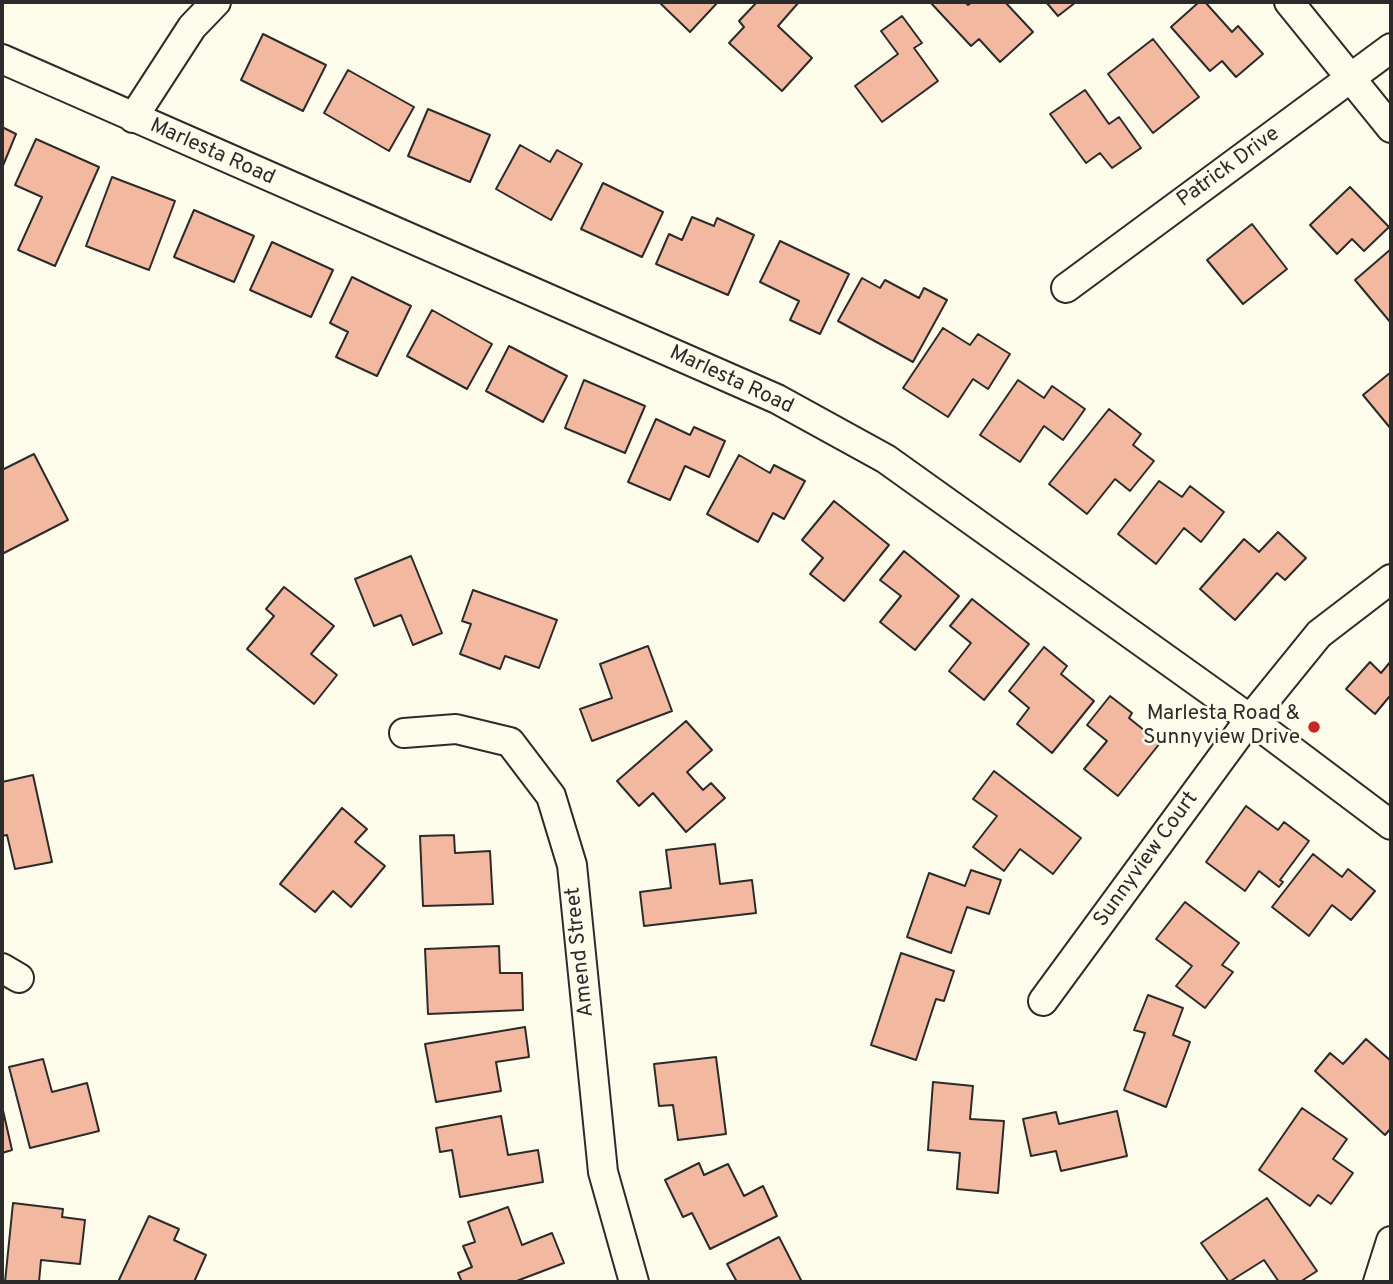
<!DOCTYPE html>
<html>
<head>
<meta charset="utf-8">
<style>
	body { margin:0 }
	#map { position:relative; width:1393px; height:1284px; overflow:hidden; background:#fdfbea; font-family:Overpass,sans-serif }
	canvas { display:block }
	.frame { position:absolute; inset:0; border:4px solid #2b2b2b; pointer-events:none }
</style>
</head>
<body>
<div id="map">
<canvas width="1393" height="1284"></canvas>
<div class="frame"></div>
</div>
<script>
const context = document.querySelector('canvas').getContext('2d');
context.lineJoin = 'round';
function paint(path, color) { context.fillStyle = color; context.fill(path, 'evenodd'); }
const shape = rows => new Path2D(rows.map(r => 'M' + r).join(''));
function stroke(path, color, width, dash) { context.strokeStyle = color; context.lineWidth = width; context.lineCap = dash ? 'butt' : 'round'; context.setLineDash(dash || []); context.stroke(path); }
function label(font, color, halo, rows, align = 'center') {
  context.font = font + ' Overpass,sans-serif'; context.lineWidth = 5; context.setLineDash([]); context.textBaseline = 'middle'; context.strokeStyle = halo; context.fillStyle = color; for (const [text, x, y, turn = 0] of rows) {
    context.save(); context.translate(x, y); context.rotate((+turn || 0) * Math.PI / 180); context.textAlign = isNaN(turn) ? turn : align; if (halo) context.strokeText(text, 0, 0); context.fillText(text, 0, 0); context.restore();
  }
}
const building = shape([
	[659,2,718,2,690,32,659,2],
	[757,2,799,2,778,26,812,58,782,91,729,43,744,27,739,21,757,2],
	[930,2,965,2,968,5,972,2,1005,2,1033,32,1000,62,979,39,971,46,930,2],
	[1046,2,1076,2,1058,16,1046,2],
	[1199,2,1205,2,1232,32,1238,26,1263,54,1236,77,1222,61,1210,71,1171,27,1199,2],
	[902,16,922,43,914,48,938,81,882,122,855,86,898,54,881,31,902,16],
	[263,34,326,65,303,111,241,80,263,34],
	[1153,39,1199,97,1153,133,1108,74,1153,39],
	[348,70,414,107,389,151,324,113,348,70],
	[1085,90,1109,124,1119,117,1141,148,1112,168,1100,153,1086,163,1050,114,1085,90],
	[428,109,490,135,470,182,408,156,428,109],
	[2,127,16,134,2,168,2,127],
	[36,139,99,167,55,266,18,250,42,197,15,185,36,139],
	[520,145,550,162,557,150,582,164,551,220,496,189,520,145],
	[112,177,175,201,149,270,86,246,112,177],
	[603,183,663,212,642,257,581,229,603,183],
	[1350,187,1389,227,1364,251,1352,239,1337,254,1310,225,1350,187],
	[194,210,254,236,234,282,174,257,194,210],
	[692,217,714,226,717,218,754,235,728,295,656,264,669,234,682,240,692,217],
	[1252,224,1287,269,1243,304,1207,260,1252,224],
	[780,241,849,274,820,334,790,320,799,301,760,282,780,241],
	[272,242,333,270,311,317,250,290,272,242],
	[1391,249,1391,323,1355,280,1391,249],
	[352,277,411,306,377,376,336,357,348,332,330,323,352,277],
	[862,278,880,288,885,280,919,298,924,288,947,300,913,362,838,321,862,278],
	[432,310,492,344,467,389,407,356,432,310],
	[943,328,970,345,978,334,1010,354,988,389,973,379,948,417,903,388,943,328],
	[509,346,567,376,543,422,486,391,509,346],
	[1391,372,1391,429,1363,395,1391,372],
	[584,380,645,406,625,453,565,428,584,380],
	[1018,380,1044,398,1052,386,1085,409,1063,440,1044,426,1020,462,980,435,1018,380],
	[1109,409,1141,434,1133,445,1154,461,1130,491,1115,479,1087,514,1049,484,1109,409],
	[656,419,690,435,694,427,725,441,709,477,685,466,670,500,628,482,656,419],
	[34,454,68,520,2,554,2,470,34,454],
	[739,455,770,473,774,465,805,481,784,519,773,513,758,542,707,514,739,455],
	[1159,481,1182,497,1190,486,1224,512,1201,542,1184,528,1156,564,1118,534,1159,481],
	[834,501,889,545,844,601,810,574,823,558,802,540,834,501],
	[1278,532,1306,558,1285,580,1277,573,1235,620,1200,589,1244,539,1259,552,1278,532],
	[904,551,959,596,915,650,880,622,901,596,880,580,904,551],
	[411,556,442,633,413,645,401,615,374,626,355,579,411,556],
	[284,587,334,626,311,654,337,675,314,704,247,649,274,616,266,609,284,587],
	[473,590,557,620,539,668,505,656,500,669,460,654,471,624,462,621,473,590],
	[972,599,1029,644,984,700,949,671,971,643,950,626,972,599],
	[648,646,672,711,592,741,580,709,612,698,600,664,648,646],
	[1044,647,1067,666,1061,674,1094,701,1052,753,1017,724,1029,708,1009,691,1044,647],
	[1391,661,1391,699,1389,697,1375,714,1346,689,1370,662,1381,673,1391,661],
	[1110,696,1132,713,1129,718,1160,743,1118,796,1084,769,1107,741,1087,725,1110,696],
	[686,721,712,750,687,772,703,790,711,783,725,798,686,832,653,793,639,806,617,781,686,721],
	[994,771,1081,838,1053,874,1020,849,1004,871,973,847,997,816,973,799,994,771],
	[33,775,52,862,15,869,7,835,2,836,2,782,33,775],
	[1246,806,1278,830,1284,822,1309,841,1280,880,1283,882,1279,887,1259,871,1245,891,1206,862,1246,806],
	[342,808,367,829,355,842,385,866,351,907,333,891,315,912,280,884,342,808],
	[454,835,455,853,490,851,493,904,423,906,420,836,454,835],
	[715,844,720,884,752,880,756,913,644,926,640,892,671,888,666,850,715,844],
	[1313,854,1342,877,1348,869,1375,891,1351,920,1332,905,1309,936,1272,907,1313,854],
	[971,870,1001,880,989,914,967,907,951,953,907,937,929,873,965,886,971,870],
	[1185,902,1239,943,1222,965,1233,972,1205,1008,1176,986,1192,966,1156,939,1185,902],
	[499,946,500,973,522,973,523,1010,428,1014,425,949,499,946],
	[901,953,954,971,944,1001,936,999,916,1060,871,1045,901,953],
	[1148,995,1183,1008,1173,1035,1190,1042,1166,1107,1124,1090,1145,1033,1134,1030,1148,995],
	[525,1027,529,1057,496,1062,501,1091,436,1102,425,1044,525,1027],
	[1366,1039,1391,1061,1391,1128,1385,1135,1315,1071,1330,1053,1343,1064,1366,1039],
	[716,1057,726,1134,678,1140,673,1105,659,1106,654,1064,716,1057],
	[43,1059,52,1092,87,1083,99,1131,30,1148,9,1067,43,1059],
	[933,1082,973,1086,970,1119,1004,1121,998,1193,957,1189,960,1153,928,1150,933,1082],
	[2,1106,12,1150,2,1153,2,1106],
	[1302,1108,1347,1139,1333,1159,1353,1173,1331,1204,1318,1195,1310,1206,1259,1170,1302,1108],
	[1117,1111,1127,1156,1061,1171,1056,1151,1031,1156,1023,1119,1056,1112,1059,1124,1117,1111],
	[501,1116,508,1155,538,1150,543,1182,460,1197,452,1150,440,1152,436,1128,501,1116],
	[699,1163,704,1175,728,1164,744,1196,763,1186,777,1216,710,1249,692,1213,683,1217,665,1180,699,1163],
	[1267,1198,1317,1271,1300,1282,1279,1282,1264,1260,1229,1282,1201,1243,1267,1198],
	[13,1203,63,1209,62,1217,85,1220,80,1264,41,1260,39,1282,5,1282,13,1203],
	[508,1207,522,1245,552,1233,564,1263,514,1282,462,1282,458,1273,472,1267,463,1246,475,1242,468,1222,508,1207],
	[149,1216,179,1229,174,1240,206,1255,194,1282,118,1282,149,1216],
	[779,1237,802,1282,737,1282,727,1264,779,1237]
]);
const minor = shape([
	[1289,2,1391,128],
	[2,59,777,399,886,459,1250,719,1391,825],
	[133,118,192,27,216,2],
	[1066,288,1391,48],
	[404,733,456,729,510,742,551,796,572,865,603,1172,634,1282],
	[2,968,19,978],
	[1043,1001,1250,719,1319,634,1391,579],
	[1378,1282,1391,1241]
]);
const markers = [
	[1314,727,7,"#c62828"]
];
const streetNames = [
	["Marlesta Road",212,153,24],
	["Patrick Drive",1229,168,-36],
	["Marlesta Road",731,381,25],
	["Sunnyview Court",1147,860,-54],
	["Amend Street",581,952,-96]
];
const poiNames = [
	["Marlesta Road &",1300,715],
	["Sunnyview Drive",1300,739]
];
paint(building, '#f2b8a0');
stroke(building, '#2b2b2b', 2);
stroke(minor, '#2b2b2b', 32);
stroke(minor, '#fdfbea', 28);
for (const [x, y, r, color] of markers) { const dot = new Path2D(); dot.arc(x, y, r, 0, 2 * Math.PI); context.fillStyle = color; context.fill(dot); stroke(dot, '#fdfbea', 2.5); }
label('21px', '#2b2b2b', '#fdfbea', streetNames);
label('21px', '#2b2b2b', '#fdfbea', poiNames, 'right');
</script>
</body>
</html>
